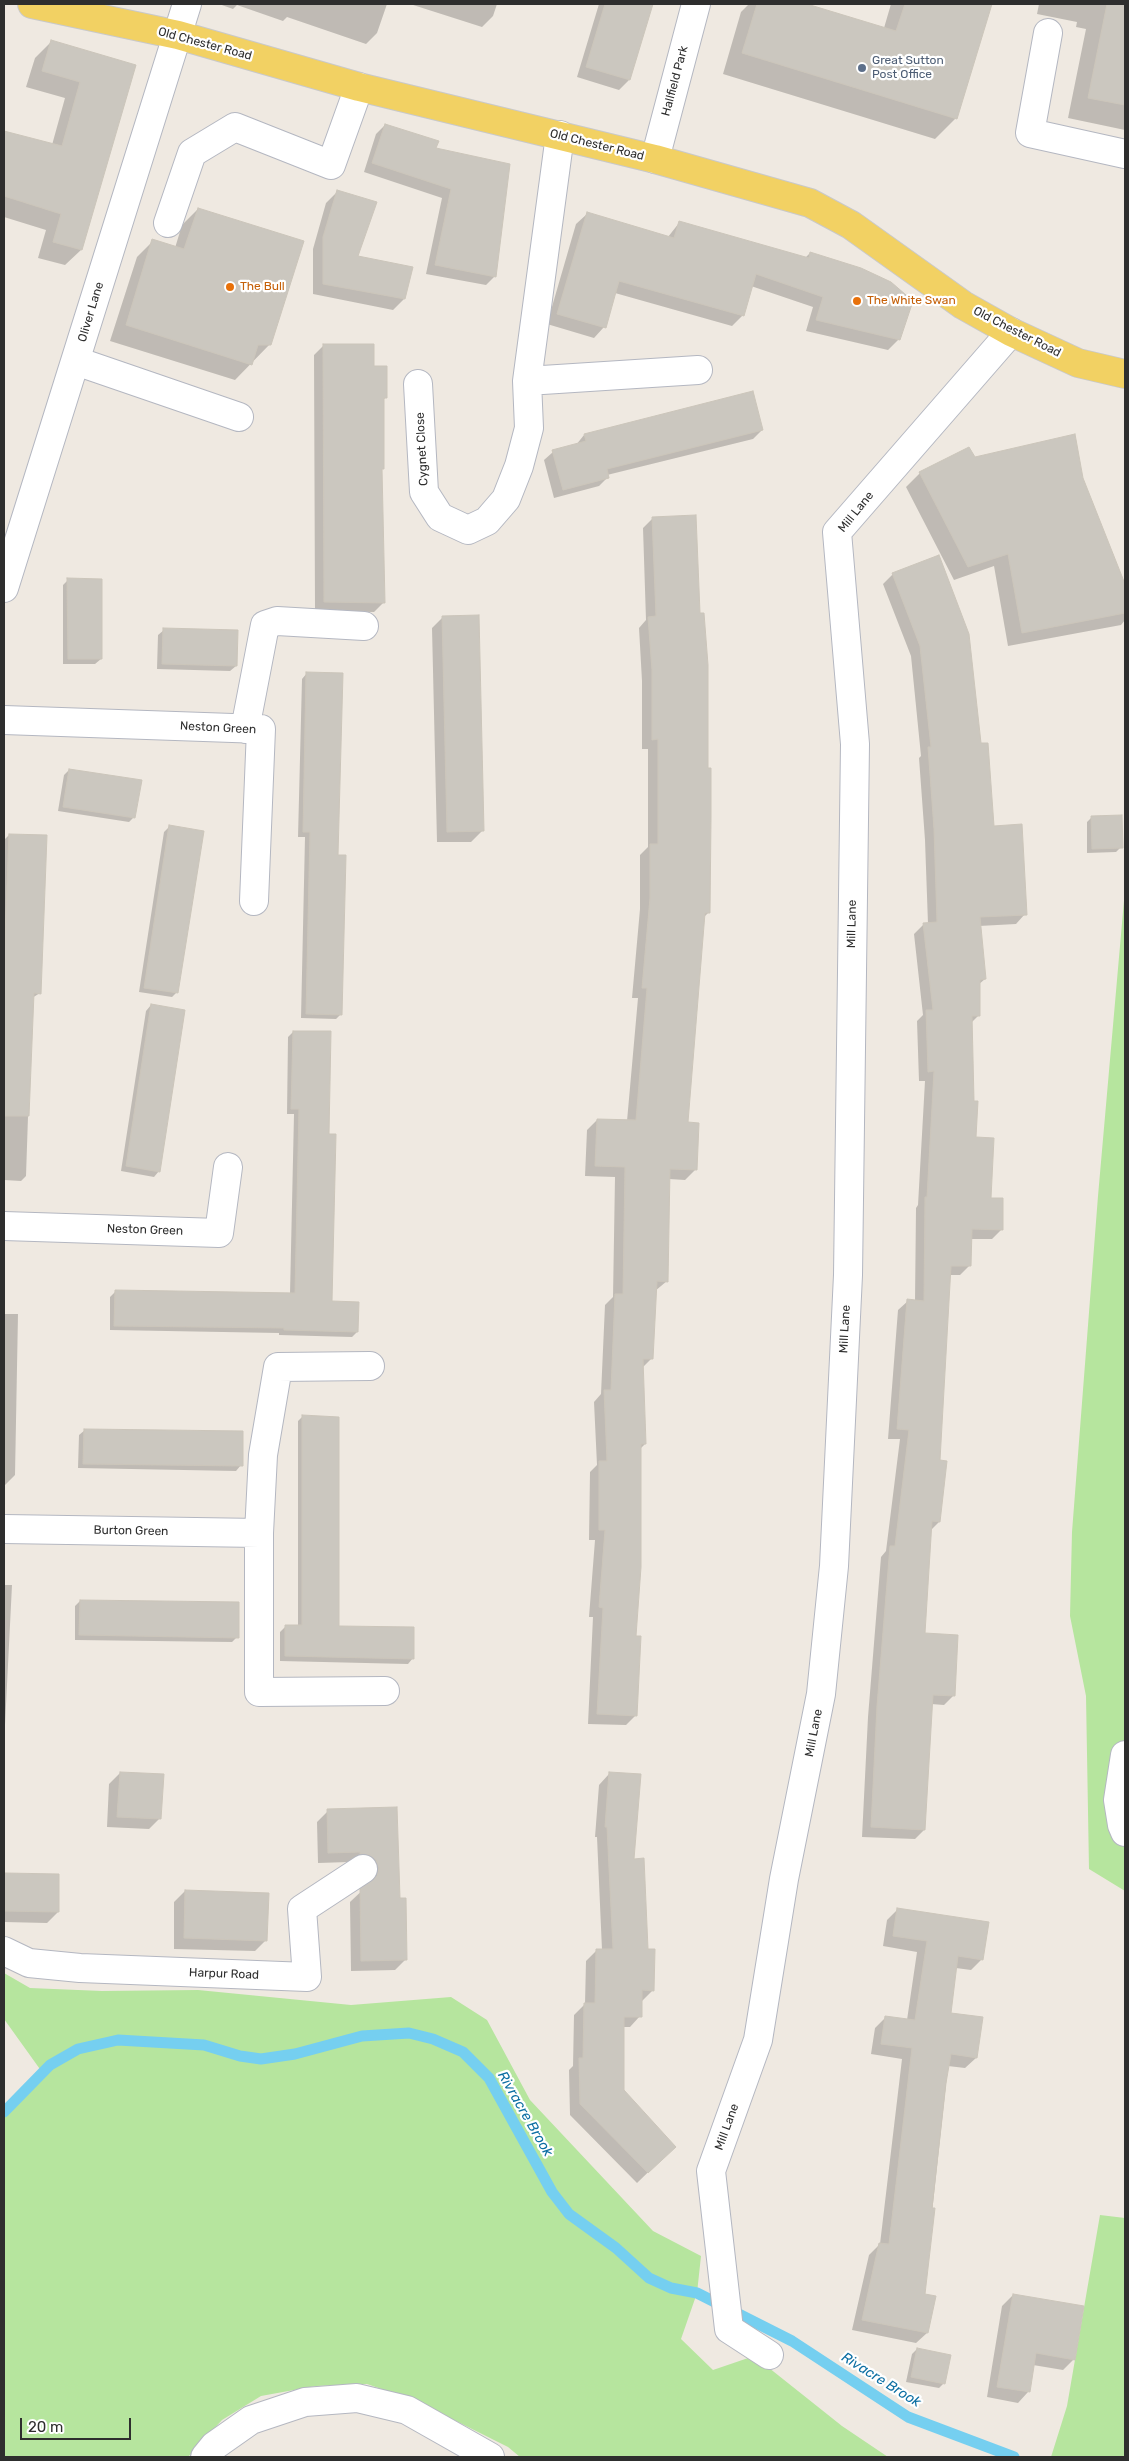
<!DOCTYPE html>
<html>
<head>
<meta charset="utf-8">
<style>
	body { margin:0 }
	#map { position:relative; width:1129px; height:2461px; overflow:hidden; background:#efe9e1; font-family:Rubik,sans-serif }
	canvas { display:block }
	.frame { position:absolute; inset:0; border:5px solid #2e2e2e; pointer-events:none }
	.scale { position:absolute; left:20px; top:2418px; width:111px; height:22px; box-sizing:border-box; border:2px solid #2e2e2e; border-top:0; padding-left:6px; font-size:15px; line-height:18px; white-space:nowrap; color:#2e2e2e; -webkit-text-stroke:4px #fff; paint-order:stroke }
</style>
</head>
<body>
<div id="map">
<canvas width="1129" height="2461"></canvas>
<div class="frame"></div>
<div class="scale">20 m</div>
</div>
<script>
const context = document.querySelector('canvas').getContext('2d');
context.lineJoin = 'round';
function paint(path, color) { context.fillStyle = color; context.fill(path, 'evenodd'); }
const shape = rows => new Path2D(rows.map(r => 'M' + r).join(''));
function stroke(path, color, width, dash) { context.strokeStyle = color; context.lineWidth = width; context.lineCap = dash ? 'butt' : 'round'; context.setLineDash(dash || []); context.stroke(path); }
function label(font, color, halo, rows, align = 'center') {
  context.font = font + ' Rubik,sans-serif'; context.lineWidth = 4.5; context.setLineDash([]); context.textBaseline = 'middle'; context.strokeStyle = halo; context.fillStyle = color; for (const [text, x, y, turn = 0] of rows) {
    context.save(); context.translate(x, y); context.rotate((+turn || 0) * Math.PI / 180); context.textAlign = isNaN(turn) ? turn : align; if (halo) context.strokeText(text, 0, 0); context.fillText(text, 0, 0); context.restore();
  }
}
const green = shape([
	[1125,889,1125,1891,1089,1869,1086,1696,1070,1616,1072,1532,1098,1196],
	[4,1973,30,1988,102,1991,198,1990,351,2005,451,1997,487,2020,530,2100,653,2231,701,2256,697,2293,681,2339,713,2370,754,2356,842,2426,888,2457,520,2457,508,2447,416,2401,367,2384,316,2386,261,2396,222,2420,188,2457,4,2457,4,2112,42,2072,4,2019],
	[1100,2215,1125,2218,1125,2457,1051,2457,1067,2406]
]);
const shadow = shape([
	[219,4,387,4,377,33,366,44,287,17,283,21,237,5,233,9],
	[410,4,497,4,493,16,482,27],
	[599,4,652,4,629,80,619,90,577,77],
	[749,4,803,4,884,28,891,4,990,4,956,118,935,139,723,74,741,12],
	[1039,4,1125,4,1125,130,1068,118,1086,29,1076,27,1077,22,1037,14],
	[51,42,134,66,81,250,65,265,38,258,46,230,4,217,4,162,6,153,52,145,65,98,26,87,35,58],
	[385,125,435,149,495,276,486,285,426,274,442,198,364,172,376,134],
	[337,192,356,257,404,299,393,310,313,294,313,249,326,203],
	[198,209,270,344,235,380,110,341,137,257,153,241,175,248,182,225],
	[587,214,668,237,679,223,805,258,810,253,899,339,888,350,806,331,813,307,751,286,743,315,732,326,615,293,604,327,594,338,547,324,576,224],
	[323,346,372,367,386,397,383,400,383,468,381,471,384,602,374,612,315,611,314,355],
	[762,430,753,439,607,475,608,477,599,486,554,498,544,460,553,452,576,445,584,435],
	[974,459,1082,479,1125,587,1125,620,1121,625,1008,646,994,566,954,580,906,487,920,473],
	[653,518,708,913,703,918,687,1124,695,1170,685,1180,669,1179,667,1281,655,1291,652,1358,642,1368,645,1444,640,1449,635,1637,636,1715,626,1725,588,1724,593,1617,589,1617,595,1540,589,1540,590,1472,597,1465,594,1402,601,1394,605,1305,613,1297,615,1177,585,1176,587,1130,597,1120,627,1121,638,998,632,998,640,909,640,855,648,847,648,749,642,749,642,681,639,628,646,620,643,528],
	[893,574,979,745,993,827,1025,914,1016,924,979,926,985,979,978,985,979,1015,971,1023,975,1138,990,1199,1002,1229,992,1239,971,1239,970,1265,960,1275,949,1275,939,1461,939,1522,931,1530,924,1634,953,1696,944,1705,931,1704,924,1830,915,1839,862,1837,868,1717,881,1557,886,1551,900,1439,888,1439,898,1310,908,1301,915,1301,916,1208,918,1205,925,1081,919,1081,917,1021,923,1015,914,934,924,924,928,924,925,840,919,758,921,756,911,656,883,584],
	[68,580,101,659,95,664,63,664,63,585],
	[443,617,482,831,471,842,437,842,432,628],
	[164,630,236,666,230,671,157,669,158,635],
	[307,673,337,856,341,1014,336,1019,301,1018,305,837,298,837,302,679],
	[69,770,134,817,129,822,58,811,64,775],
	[1092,817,1121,847,1116,852,1087,853,1087,822],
	[169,827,177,992,172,997,139,992,164,832],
	[9,835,40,993,32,998,26,1176,21,1181,4,1180,4,840],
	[151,1005,159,1171,154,1177,121,1171,146,1011],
	[293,1032,327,1135,331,1302,357,1332,352,1337,279,1335,279,1333,110,1330,110,1297,115,1292,290,1294,294,1114,287,1114,288,1037],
	[4,1314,18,1314,15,1475,4,1486],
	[303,1416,338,1627,413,1658,408,1664,280,1661,280,1632,286,1626,298,1627,298,1421],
	[85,1430,241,1465,236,1471,78,1468,79,1435],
	[4,1585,12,1585,4,1745],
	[80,1601,237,1637,232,1642,75,1640,75,1606],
	[120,1773,160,1818,149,1829,107,1827,109,1784],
	[609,1774,633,1860,653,1990,642,2001,640,2016,630,2027,623,2027,622,2091,674,2147,637,2183,570,2115,569,2070,573,2066,574,2015,585,2004,586,1961,597,1950,602,1950,597,1837,595,1837,599,1785],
	[396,1809,399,1899,406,1959,395,1970,351,1971,350,1902,367,1886,368,1879,349,1862,318,1863,317,1822,328,1811],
	[4,1874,58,1875,58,1912,47,1923,4,1922],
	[185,1891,266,1940,255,1951,174,1949,174,1902],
	[898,1909,982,1959,971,1970,956,1968,950,2014,976,2058,965,2068,948,2066,923,2295,927,2333,916,2343,852,2330,869,2255,880,2244,902,2059,871,2054,875,2028,886,2017,907,2020,917,1952,883,1946,887,1920],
	[1013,2295,1074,2359,1063,2370,1033,2365,1028,2392,1018,2403,987,2397,1002,2306],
	[917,2349,944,2383,939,2388,906,2382,912,2354]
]);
const stream = shape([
	[4,2112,50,2065,78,2049,118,2040,204,2045,240,2056,261,2059,295,2054,362,2036,409,2033,433,2039,463,2052,489,2078,552,2192,569,2214,616,2248,649,2278,671,2288,697,2293,792,2341,908,2417,1014,2457]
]);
const building = shape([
	[605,4,653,4,630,80,586,67,605,4],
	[757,4,807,4,896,31,905,4,992,4,957,119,742,53,757,4],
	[1107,4,1125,4,1125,105,1088,98,1107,4],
	[51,40,136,65,82,250,53,242,61,214,4,196,4,131,62,146,80,82,42,71,51,40],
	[385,124,439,141,436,148,510,164,496,277,435,265,451,189,372,163,385,124],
	[337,190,377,202,358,256,413,267,405,299,323,284,323,237,337,190],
	[198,208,304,241,271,345,258,345,252,365,126,325,152,239,184,249,198,208],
	[587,212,674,238,679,221,809,258,810,252,861,268,891,282,913,301,900,340,816,320,823,297,756,274,744,316,619,281,606,328,557,314,587,212],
	[323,344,374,344,374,366,387,366,387,398,384,398,384,469,382,469,385,603,324,602,323,344],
	[753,391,763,430,607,469,609,478,563,490,552,450,586,441,584,434,753,391],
	[1075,434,1083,478,1125,584,1125,613,1022,633,1008,554,968,567,919,472,969,447,975,457,1075,434],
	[696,515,700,613,704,613,708,665,708,768,711,768,711,817,710,913,705,913,688,1122,699,1123,697,1170,670,1169,668,1282,657,1281,653,1359,643,1359,646,1444,641,1444,641,1567,636,1636,641,1636,637,1716,597,1714,603,1608,599,1607,605,1530,599,1530,599,1461,607,1461,604,1390,611,1390,615,1294,623,1294,625,1167,595,1166,597,1119,636,1120,647,988,642,988,650,898,650,844,658,844,658,739,652,740,652,670,648,617,656,616,652,517,696,515],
	[939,555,969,634,981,743,988,743,994,826,1022,824,1027,915,980,917,986,979,980,980,980,1016,972,1016,974,1101,978,1101,976,1137,994,1138,991,1198,1003,1198,1003,1230,972,1229,971,1266,951,1266,940,1460,947,1461,940,1522,932,1521,925,1633,958,1635,955,1696,933,1695,925,1830,871,1827,877,1706,890,1546,895,1546,909,1430,897,1429,907,1299,924,1301,925,1197,927,1197,934,1071,928,1072,926,1010,933,1010,923,923,937,922,934,829,928,747,931,747,920,646,892,573,939,555],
	[67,578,102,579,102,659,68,659,67,578],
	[479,615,484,831,447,832,442,616,479,615],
	[163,628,238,630,237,666,162,664,163,628],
	[306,672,343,673,338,855,346,855,342,1015,306,1014,310,832,303,832,306,672],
	[69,769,142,780,135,818,63,807,69,769],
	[1122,815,1123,848,1092,849,1091,816,1122,815],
	[169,825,204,831,178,993,144,988,169,825],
	[9,834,47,835,41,994,34,993,29,1116,4,1116,4,962,9,834],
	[151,1004,185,1010,160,1172,126,1166,151,1004],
	[293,1031,331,1031,329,1134,336,1134,332,1301,359,1302,358,1332,284,1330,284,1328,114,1326,115,1290,295,1293,299,1109,291,1109,293,1031],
	[302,1415,339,1417,339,1626,414,1627,414,1659,285,1656,285,1625,302,1625,302,1415],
	[84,1429,243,1431,243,1466,83,1464,84,1429],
	[80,1600,239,1602,239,1638,79,1635,80,1600],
	[120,1772,164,1774,161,1819,117,1817,120,1772],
	[609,1772,641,1774,634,1859,644,1858,648,1949,655,1949,654,1991,642,1990,642,2017,624,2017,624,2090,676,2147,648,2173,580,2104,579,2058,583,2058,584,2003,595,2003,596,1949,613,1949,607,1827,605,1827,609,1772],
	[397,1807,400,1898,406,1898,407,1960,361,1961,360,1889,377,1876,379,1868,376,1860,370,1855,360,1854,360,1852,328,1853,327,1809,397,1807],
	[4,1873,59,1874,59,1912,4,1911,4,1873],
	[185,1890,269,1893,267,1941,184,1938,185,1890],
	[897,1908,989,1922,983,1960,958,1956,951,2013,983,2017,977,2058,951,2054,946,2083,932,2208,935,2208,925,2294,936,2296,928,2333,862,2320,879,2243,889,2244,912,2048,881,2044,885,2016,915,2020,927,1941,893,1936,897,1908],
	[1013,2294,1084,2306,1075,2360,1036,2353,1030,2392,997,2387,1013,2294],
	[917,2348,951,2355,945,2384,911,2377,917,2348]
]);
const minor = shape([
	[1048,33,1030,133,1125,154],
	[655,159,696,4],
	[168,223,192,153,235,127,331,165,359,87],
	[76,361,239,417],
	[527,381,560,135],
	[418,384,424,492,440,517,468,530,487,521,506,499,519,466,529,428,527,381,698,370],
	[4,588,187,4],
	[4,720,261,729,254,901],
	[245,729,265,625,277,621,364,626],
	[4,1226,219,1233,228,1167],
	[4,1529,259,1533,263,1455,278,1367,370,1366],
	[259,1533,259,1692,385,1691],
	[1125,1755,1118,1800,1122,1825,1125,1832],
	[4,1951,29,1963,80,1968,307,1977,302,1909,363,1869],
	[769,2355,729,2329,711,2171,758,2040,784,1879,821,1694,834,1566,848,1275,855,744,837,532,1011,332],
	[205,2457,214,2446,251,2420,305,2402,357,2398,407,2410,490,2457]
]);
const major = shape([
	[32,4,178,35,359,87,655,159,810,203,851,225,963,305,1011,332,1078,363,1125,374]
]);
const markers = [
	[862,68,5,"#5c6f8a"],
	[230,287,5,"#e8710a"],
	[857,301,5,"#e8710a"]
];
const streetNames = [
	["Old Chester Road",205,44,15],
	["Hallfield Park",675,81,-75],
	["Old Chester Road",597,145,14],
	["Oliver Lane",91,312,-73],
	["Old Chester Road",1017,332,27],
	["Cygnet Close",422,449,-93],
	["Mill Lane",856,512,-51],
	["Neston Green",218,728,3],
	["Mill Lane",852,924,-89],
	["Neston Green",145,1230,2],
	["Mill Lane",845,1329,-87],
	["Burton Green",131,1531,1],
	["Mill Lane",814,1733,-79],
	["Harpur Road",224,1974,2],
	["Mill Lane",727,2127,-70]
];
const serviceNames = [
	["Great Sutton",872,61],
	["Post Office",872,75]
];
const foodNames = [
	["The Bull",240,287],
	["The White Swan",867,301]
];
const waterNames = [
	["Rivracre Brook",525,2114,60],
	["Rivacre Brook",881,2380,32]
];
paint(green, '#b6e59e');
paint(shadow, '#0003');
stroke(stream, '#75cff0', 11);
paint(building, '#cbc7bf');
stroke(building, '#cbc5ba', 1);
stroke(minor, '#b4b7c1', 30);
stroke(major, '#c9c9c9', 30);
stroke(minor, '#fff', 28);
stroke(major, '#f2d163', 28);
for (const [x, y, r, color] of markers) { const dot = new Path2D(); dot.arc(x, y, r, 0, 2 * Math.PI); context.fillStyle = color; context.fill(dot); stroke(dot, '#fff', 2); }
label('12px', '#2e2e2e', '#fff', streetNames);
label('12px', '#4e5e75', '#fff', serviceNames, 'left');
label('12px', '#c56008', '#fff', foodNames, 'left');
label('italic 14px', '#0d6fa3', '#fff', waterNames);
</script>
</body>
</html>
